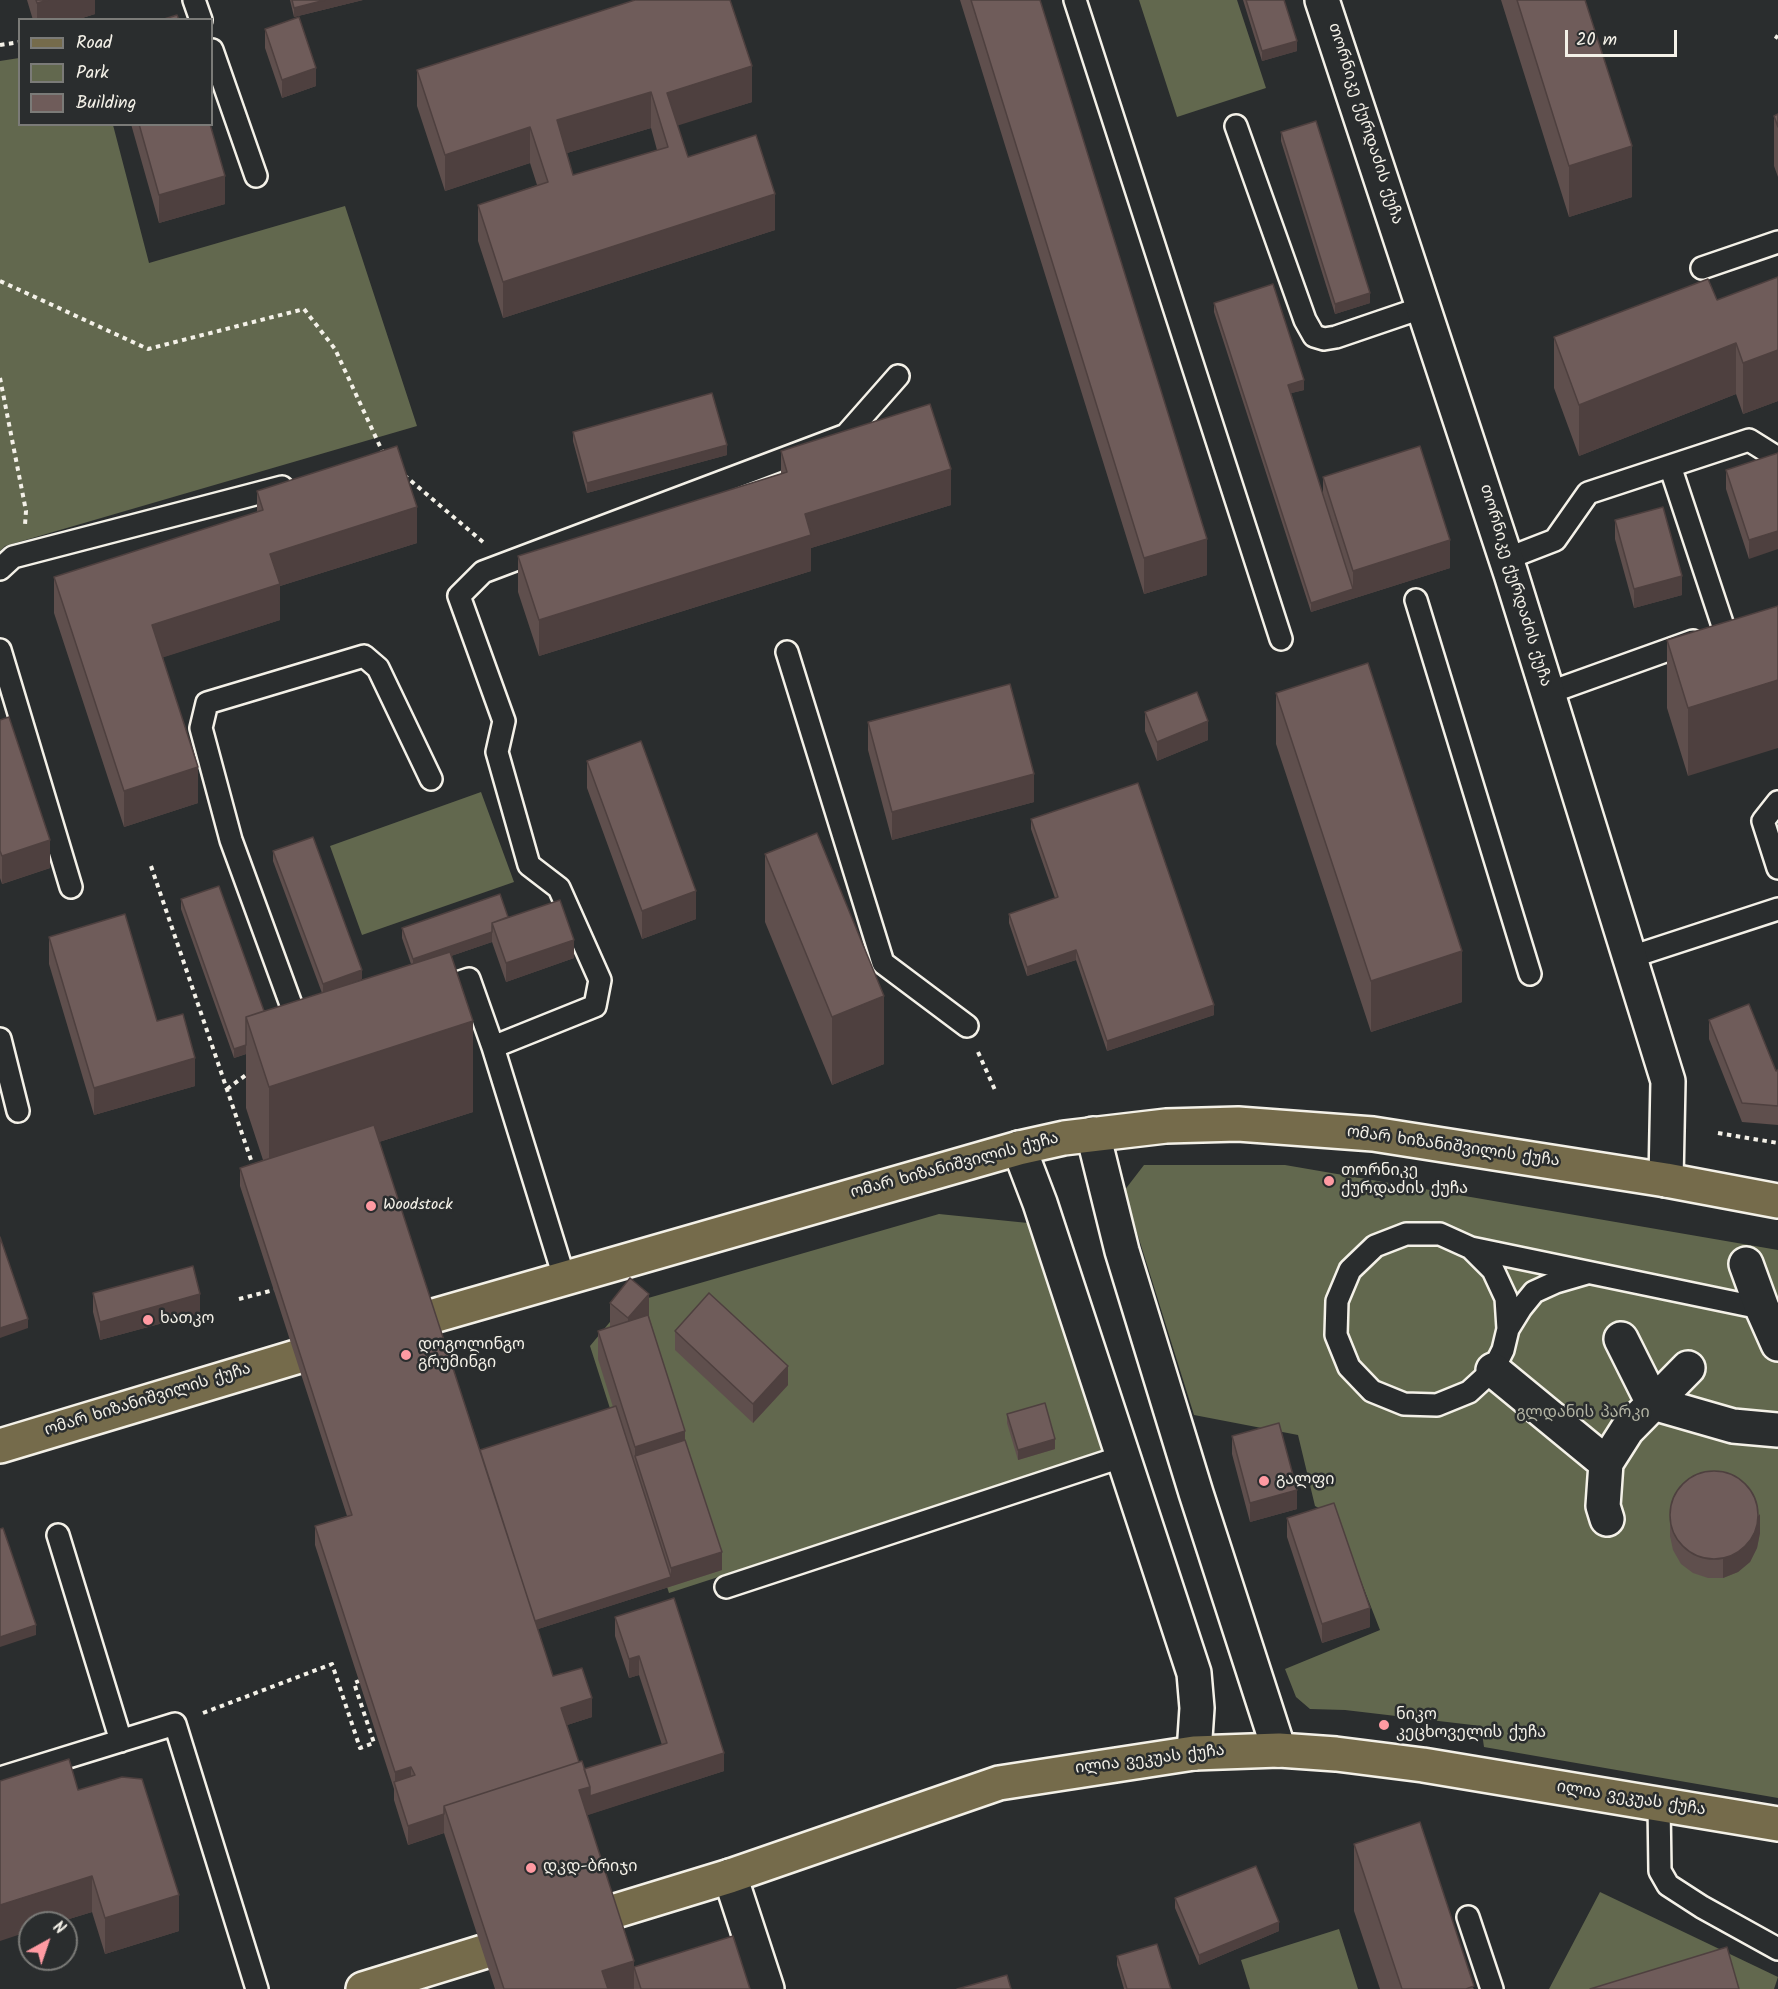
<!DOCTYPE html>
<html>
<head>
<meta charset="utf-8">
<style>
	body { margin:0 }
	#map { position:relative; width:1778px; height:1989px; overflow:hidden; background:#2a2d2e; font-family:Kalam,sans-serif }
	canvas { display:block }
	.legend { position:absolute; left:18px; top:18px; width:195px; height:108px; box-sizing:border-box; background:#2a2d2e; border:2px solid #7b7b78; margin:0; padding:8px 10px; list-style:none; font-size:18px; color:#f4f1e8 }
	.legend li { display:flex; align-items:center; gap:12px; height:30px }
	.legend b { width:30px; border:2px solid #7b7b78 }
	.north { position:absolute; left:18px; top:1911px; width:60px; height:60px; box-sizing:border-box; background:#2a2d2e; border:2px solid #7b7b78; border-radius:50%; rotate:40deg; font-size:16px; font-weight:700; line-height:24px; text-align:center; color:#f4f1e8 }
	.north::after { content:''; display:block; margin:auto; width:21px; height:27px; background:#ff9aa2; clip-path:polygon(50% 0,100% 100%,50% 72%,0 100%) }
	.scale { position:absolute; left:1565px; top:30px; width:112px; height:27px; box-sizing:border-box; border:3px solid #f4f1e8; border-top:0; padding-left:8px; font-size:18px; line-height:21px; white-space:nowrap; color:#f4f1e8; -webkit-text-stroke:4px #2a2d2e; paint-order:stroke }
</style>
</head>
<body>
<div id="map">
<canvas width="1778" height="1989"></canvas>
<ul class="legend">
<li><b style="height:8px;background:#756b4b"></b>Road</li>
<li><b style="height:16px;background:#62684e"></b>Park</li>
<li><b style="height:16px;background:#6f5c5a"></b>Building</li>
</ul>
<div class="north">N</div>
<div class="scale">20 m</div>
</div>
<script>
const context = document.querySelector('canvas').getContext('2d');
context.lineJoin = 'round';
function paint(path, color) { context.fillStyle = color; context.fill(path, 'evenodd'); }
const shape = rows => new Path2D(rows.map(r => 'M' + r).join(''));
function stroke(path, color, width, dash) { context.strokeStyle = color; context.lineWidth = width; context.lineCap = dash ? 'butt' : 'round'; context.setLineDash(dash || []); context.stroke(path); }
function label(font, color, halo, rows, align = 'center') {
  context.font = font + ' Kalam,"Noto Sans Georgian",sans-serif'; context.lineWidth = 5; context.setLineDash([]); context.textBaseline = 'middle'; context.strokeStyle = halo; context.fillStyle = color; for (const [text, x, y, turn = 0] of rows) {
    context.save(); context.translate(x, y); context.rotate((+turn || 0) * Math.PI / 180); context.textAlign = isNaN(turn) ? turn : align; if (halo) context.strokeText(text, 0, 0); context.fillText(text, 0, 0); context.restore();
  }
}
const green = shape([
	[1139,0,1237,0,1266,88,1177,117],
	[19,58,20,124,113,125,149,263,345,206,417,426,5,546,0,551,0,61],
	[481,792,514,882,362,935,330,846],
	[1144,1165,1285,1165,1778,1250,1778,1798,1484,1747,1481,1726,1345,1710,1310,1709,1296,1697,1285,1669,1380,1630,1336,1517,1315,1506,1298,1435,1194,1415,1124,1191],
	[939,1214,1028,1223,1110,1450,669,1593,590,1346,624,1305],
	[1600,1892,1778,1977,1774,1989,1549,1989],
	[1339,1929,1358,1989,1250,1989,1241,1960]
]);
const path = shape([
	[1775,36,1778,38],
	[0,45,20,42],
	[0,281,148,349,304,309,335,349,384,455],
	[0,378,26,511,25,525],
	[404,475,483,542],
	[151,866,253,1166],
	[978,1052,995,1090],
	[227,1089,250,1072],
	[1718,1133,1778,1143],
	[239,1299,274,1290],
	[203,1713,332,1664,360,1748,374,1743,354,1683,359,1681]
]);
const service = shape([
	[194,0,201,20],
	[1075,0,1281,639],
	[212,50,256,176],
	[1236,126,1305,320,1314,336,1324,339,1336,337,1424,307],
	[1702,268,1778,242],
	[1670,466,1724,629],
	[1506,559,1555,540,1588,493,1749,440,1778,458],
	[0,569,13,557,282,487],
	[1416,600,1530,974],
	[0,650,71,887],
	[787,652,883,963,967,1026],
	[1548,693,1693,641],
	[1778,802,1763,821,1778,868],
	[1631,957,1778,909],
	[433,991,469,979,493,1047],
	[300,1029,231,840,201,728,207,703,364,656,378,668,431,779],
	[0,1039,18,1111],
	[1471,1248,1493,1270,1506,1298,1508,1329,1503,1350,1493,1370,1469,1392,1437,1405,1404,1404,1372,1391,1349,1367,1336,1335,1337,1301,1350,1270,1375,1246,1406,1234,1440,1234,1471,1248,1770,1310],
	[564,1277,493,1047,595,1006,600,980,559,888,529,865,497,752,504,721,459,596,483,572,846,435,898,376],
	[1508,1329,1521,1308,1534,1292,1556,1282,1587,1273],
	[58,1535,121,1741],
	[726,1587,1124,1456],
	[0,1778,175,1724,257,1989],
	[1659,1804,1660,1871,1668,1885,1702,1907,1778,1949],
	[1468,1917,1492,1989]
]);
const pedestrian = shape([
	[1746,1264,1762,1308,1778,1344],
	[1621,1339,1653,1403,1733,1426,1778,1430],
	[1493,1370,1606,1463],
	[1607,1519,1603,1506,1606,1463,1627,1430,1688,1368]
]);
const minor = shape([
	[1322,0,1511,574,1668,1081,1666,1180],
	[1093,1134,1122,1251,1196,1493,1279,1750],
	[1019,1148,1040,1203,1194,1673,1197,1708,1194,1753],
	[730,1876,767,1989]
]);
const primary = shape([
	[430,1317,1019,1148,1064,1138,1166,1126,1238,1124,1373,1134,1666,1180,1778,1201],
	[0,1446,296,1357],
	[609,1913,730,1876,999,1783,1194,1753,1279,1750,1336,1754,1423,1765,1778,1824],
	[363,1989,483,1952]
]);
const wall = shape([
	[27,0,95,0,95,14,76,20,33,20],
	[290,0,363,0,294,17],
	[960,0,1040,0,1207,575,1144,594],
	[1243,0,1284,0,1297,51,1262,61],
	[1501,0,1585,0,1632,197,1569,217],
	[265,29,316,86,282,98,265,48],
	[417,70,752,102,677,125,688,157,775,230,503,318,478,241,478,205,537,185,530,163,445,191,417,106],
	[651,128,657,150,573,175,567,153],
	[1778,114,1778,177,1774,166,1774,116],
	[131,124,210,124,225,204,159,223],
	[1281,132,1370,303,1335,314,1281,141],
	[1778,277,1778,401,1743,414,1736,394,1579,456,1554,388,1554,337,1717,300],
	[1214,303,1304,390,1291,393,1323,495,1323,477,1450,568,1311,612,1214,312],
	[573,432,727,455,587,493,573,441],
	[781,451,951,505,811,548,811,571,539,656,518,592,518,556,781,474],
	[1778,453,1749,559,1726,489,1726,470],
	[257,491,417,543,280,586,280,620,163,657,198,803,124,827,54,613,54,577,257,512],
	[1615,520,1682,595,1634,608,1615,539],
	[1778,606,1688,776,1667,708,1667,640],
	[1276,693,1462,1002,1371,1032,1276,744],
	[1145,712,1208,740,1157,761,1145,731],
	[0,720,50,868,2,884,0,878],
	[868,722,1034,802,892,840,868,750],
	[587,761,696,919,642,939,587,788],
	[1031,819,1214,1015,1107,1051,1076,960,1027,976,1009,923,1009,914,1055,898,1031,829],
	[273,851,362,979,340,987,411,964,402,938,402,928,508,917,574,958,506,982,492,942,451,956,473,1112,379,1142,480,1450,613,1407,598,1359,598,1331,610,1327,610,1303,649,1316,685,1440,722,1570,538,1629,553,1676,592,1717,567,1725,579,1762,584,1769,662,1745,639,1675,629,1678,615,1636,615,1617,724,1771,587,1815,634,1967,750,1989,495,1989,444,1833,408,1845,394,1800,394,1789,315,1545,315,1526,347,1516,240,1186,240,1168,263,1160,246,1108,246,1054,234,1058,181,909,181,899,264,1011,322,993,273,861],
	[765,854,884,1064,832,1085,765,922],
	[49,937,157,1021,195,1086,94,1115,49,964],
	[1709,1020,1776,1071,1778,1070,1778,1125,1742,1122,1709,1039],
	[93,1293,200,1313,100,1340,93,1312],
	[675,1331,788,1385,753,1423,675,1350],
	[1007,1414,1055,1449,1018,1460,1007,1423],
	[1232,1436,1297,1509,1250,1522,1232,1454],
	[1670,1517,1760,1533,1757,1548,1750,1562,1738,1572,1723,1578,1708,1578,1693,1573,1681,1564,1673,1550,1670,1536],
	[1287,1518,1370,1627,1322,1643,1287,1537],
	[78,1790,179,1931,105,1954,92,1912,56,1923,30,1923],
	[1354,1844,1474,1989,1380,1989,1354,1911],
	[1175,1898,1279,1931,1199,1965,1175,1908],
	[1117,1956,1171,1989,1124,1989,1117,1965]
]);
const shadedWall = shape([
	[49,0,95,0,95,14,76,20,37,20,37,3],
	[325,0,363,0,294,17,294,8],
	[1297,41,1297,51,1262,61,1262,51],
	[752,66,752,102,667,129,667,93],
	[316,68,316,86,282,98,282,80],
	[651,92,651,128,557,156,557,120],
	[530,127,530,163,445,191,445,155],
	[1632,146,1632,197,1569,217,1569,166],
	[225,176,225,204,159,223,159,195],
	[775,194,775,230,503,318,503,282],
	[1370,293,1370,303,1335,314,1335,304],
	[1736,343,1736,394,1579,456,1579,405],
	[1778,350,1778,401,1743,414,1743,363],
	[1304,380,1304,390,1288,394,1288,385],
	[727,445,727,455,587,493,587,483],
	[951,469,951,505,811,548,811,571,539,656,539,620,805,514],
	[417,507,417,543,280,586,280,620,152,661,152,625,270,554],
	[1778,531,1778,549,1749,559,1749,540],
	[1207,539,1207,575,1144,594,1144,558],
	[1450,540,1450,568,1311,612,1311,603,1353,589,1353,571],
	[1682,576,1682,595,1634,608,1634,589],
	[1778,680,1778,748,1688,776,1688,708],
	[1208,721,1208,740,1157,761,1157,742],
	[198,767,198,803,124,827,124,791],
	[1034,774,1034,802,892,840,892,812],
	[50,840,50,868,2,884,2,856],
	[696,891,696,919,642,939,642,911],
	[492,932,492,942,413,969,413,959],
	[574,940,574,958,506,982,506,963],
	[1076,950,1076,960,1027,976,1027,967],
	[1462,951,1462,1002,1371,1032,1371,981],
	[362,970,362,979,323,993,323,984],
	[884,996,884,1064,832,1085,832,1017],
	[1214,1005,1214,1015,1107,1051,1107,1041],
	[473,1021,473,1112,269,1177,269,1087],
	[246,1045,246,1054,234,1058,234,1049],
	[195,1058,195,1086,94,1115,94,1088],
	[200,1294,200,1313,100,1340,100,1322],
	[649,1294,649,1322,628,1346,628,1318],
	[28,1319,28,1328,0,1338,0,1328],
	[788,1366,788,1385,753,1423,753,1404],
	[685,1431,685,1458,635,1456,635,1447],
	[1055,1439,1055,1449,1018,1460,1018,1450],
	[1297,1490,1297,1509,1250,1522,1250,1503],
	[1760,1514,1760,1533,1757,1548,1750,1562,1738,1572,1723,1578,1723,1559],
	[722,1552,722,1570,532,1631,532,1622,671,1577,671,1568],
	[1370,1608,1370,1627,1322,1643,1322,1624],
	[36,1625,36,1635,0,1647,0,1637],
	[639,1656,639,1675,629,1678,629,1659],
	[592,1698,592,1717,561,1727,561,1708],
	[724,1753,724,1771,579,1818,579,1790],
	[411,1767,411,1786,395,1783,395,1772],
	[444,1814,444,1833,408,1845,408,1826],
	[92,1876,92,1912,56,1923,30,1923,30,1931,0,1941,0,1905],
	[179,1895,179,1931,105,1954,105,1918],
	[1279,1922,1279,1931,1199,1965,1199,1955],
	[634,1961,634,1989,602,1989,602,1971]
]);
const building = shape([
	[36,0,49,0,37,3,36,0],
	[292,0,325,0,294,8,292,0],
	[635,0,730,0,752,66,667,93,688,157,756,135,775,194,503,282,478,205,548,182,530,127,445,155,417,70,635,0],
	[651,92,668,147,573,175,557,120,651,92],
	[971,0,1040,0,1207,539,1144,558,971,0],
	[1246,0,1284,0,1297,41,1262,51,1246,0],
	[1517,0,1585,0,1632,146,1569,166,1517,0],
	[177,15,179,20,161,20,177,15],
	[299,17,316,68,282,80,265,29,299,17],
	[1778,114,1778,127,1774,116,1778,114],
	[1316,121,1370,293,1335,304,1281,132,1316,121],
	[139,124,210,124,225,176,159,195,139,124],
	[1778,277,1778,350,1743,363,1736,343,1579,405,1554,337,1708,279,1717,300,1778,277],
	[1273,284,1304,380,1288,385,1353,589,1311,603,1214,303,1273,284],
	[712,393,727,445,587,483,573,432,712,393],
	[930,404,951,469,805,514,811,535,539,620,518,556,787,472,781,451,930,404],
	[397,446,417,507,270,554,280,584,152,625,198,767,124,791,54,577,263,510,257,491,397,446],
	[1420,446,1450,540,1353,571,1323,477,1420,446],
	[1778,453,1778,531,1749,540,1726,470,1778,453],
	[1663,507,1682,576,1634,589,1615,520,1663,507],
	[1778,606,1778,680,1688,708,1667,640,1778,606],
	[1368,663,1462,951,1371,981,1276,693,1368,663],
	[1010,684,1034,774,892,812,868,722,1010,684],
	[1197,692,1208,721,1157,742,1145,712,1197,692],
	[9,717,50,840,2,856,0,851,0,720,9,717],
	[641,741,696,891,642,911,587,761,641,741],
	[1138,783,1214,1005,1107,1041,1076,950,1027,967,1009,914,1058,897,1031,819,1138,783],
	[817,833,884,996,832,1017,765,854,817,833],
	[313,837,362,970,323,984,273,851,313,837],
	[219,886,264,1011,246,1017,246,1045,234,1049,181,899,219,886],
	[500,894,508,917,492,923,492,932,413,959,402,928,500,894],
	[560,900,574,940,506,963,492,923,560,900],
	[125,914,157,1021,183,1014,195,1058,94,1088,49,937,125,914],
	[450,952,473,1021,269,1087,246,1017,450,952],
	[1749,1004,1776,1071,1778,1070,1778,1106,1742,1103,1709,1020,1749,1004],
	[374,1125,553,1676,582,1668,592,1698,561,1708,579,1762,444,1806,444,1814,408,1826,394,1782,415,1775,411,1767,395,1772,315,1526,352,1515,240,1168,374,1125],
	[0,1237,28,1319,0,1328,0,1237],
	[193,1266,200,1294,100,1322,93,1293,193,1266],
	[630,1278,649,1294,628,1318,610,1303,630,1278],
	[709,1293,788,1366,753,1404,675,1331,709,1293],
	[648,1315,685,1431,635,1447,598,1331,648,1315],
	[1045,1403,1055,1439,1018,1450,1007,1414,1045,1403],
	[616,1406,671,1577,535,1621,480,1450,616,1406],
	[1279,1423,1297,1490,1250,1503,1232,1436,1279,1423],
	[685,1440,722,1552,671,1568,635,1456,685,1440],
	'1670 1515a44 44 0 1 1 88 0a44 44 0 1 1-88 0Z',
	[1334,1503,1370,1608,1322,1624,1287,1518,1334,1503],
	[3,1528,36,1625,0,1637,0,1529,3,1528],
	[674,1598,724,1753,590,1796,590,1787,584,1769,667,1743,639,1656,629,1659,615,1617,674,1598],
	[69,1759,78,1790,122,1777,142,1779,179,1895,105,1918,92,1876,0,1905,0,1781,69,1759],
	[582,1761,590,1787,579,1790,634,1961,602,1971,608,1989,504,1989,444,1806,582,1761],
	[1420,1822,1474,1986,1466,1989,1402,1989,1354,1844,1420,1822],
	[1256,1866,1279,1922,1199,1955,1175,1898,1256,1866],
	[733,1936,750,1989,641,1989,634,1967,733,1936],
	[1157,1944,1171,1989,1127,1989,1117,1956,1157,1944],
	[1727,1947,1739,1989,1590,1989,1727,1947],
	[1007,1975,1011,1989,957,1989,1007,1975]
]);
const markers = [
	[1329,1181,6,"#ff9aa2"],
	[371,1206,6,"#ff9aa2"],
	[148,1320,6,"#ff9aa2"],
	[406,1355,6,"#ff9aa2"],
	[1264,1481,6,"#ff9aa2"],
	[1384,1725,6,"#ff9aa2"],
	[531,1868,6,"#ff9aa2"]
];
const streetNames = [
	["თორნიკე ქურდაძის ქუჩა",1364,124,72],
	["თორნიკე ქურდაძის ქუჩა",1514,586,73],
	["ომარ ხიზანიშვილის ქუჩა",1453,1148,8],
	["ომარ ხიზანიშვილის ქუჩა",955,1167,-15],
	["ომარ ხიზანიშვილის ქუჩა",148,1401,-17],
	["ილია ვეკუას ქუჩა",1150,1761,-7],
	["ილია ვეკუას ქუჩა",1631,1800,9]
];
const poiNames = [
	["თორნიკე",1341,1172],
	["ქურდაძის ქუჩა",1341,1190],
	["Woodstock",383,1206],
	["ხათკო",160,1320],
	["დოგოლინგო",418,1346],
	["გრუმინგი",418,1364],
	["გალფი",1276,1481],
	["ნიკო",1396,1716],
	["კეცხოველის ქუჩა",1396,1734],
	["დკდ-ბრიჯი",543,1868]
];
const parkNames = [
	["გლდანის პარკი",1583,1414]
];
paint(green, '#62684e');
stroke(service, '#f4f1e8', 26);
stroke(pedestrian, '#f4f1e8', 38);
stroke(minor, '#f4f1e8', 38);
stroke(primary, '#f4f1e8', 38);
stroke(path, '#f4f1e8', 4, [4.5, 4.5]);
stroke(service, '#2a2d2e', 21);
stroke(pedestrian, '#2a2d2e', 33);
stroke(minor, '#2a2d2e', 33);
stroke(primary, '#756b4b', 33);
paint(wall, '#5f4f4d');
paint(shadedWall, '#4e403f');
paint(building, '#6f5c5a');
stroke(building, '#4e403f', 1.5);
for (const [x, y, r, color] of markers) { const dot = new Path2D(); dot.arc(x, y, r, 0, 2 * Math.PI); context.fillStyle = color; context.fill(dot); stroke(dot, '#2a2d2e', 2); }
label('16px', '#f4f1e8', '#2a2d2e', streetNames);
label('16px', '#f4f1e8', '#2a2d2e', poiNames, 'left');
label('16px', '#b2b3a3', '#2a2d2e', parkNames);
</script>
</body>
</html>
